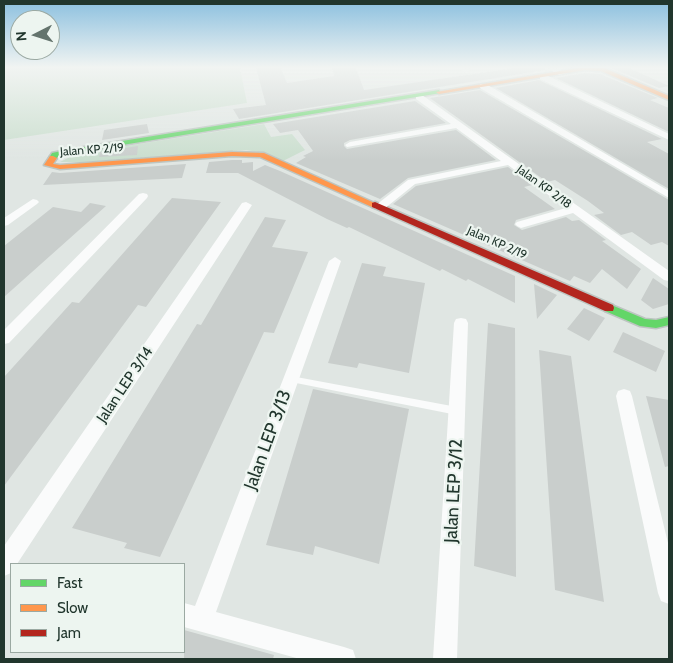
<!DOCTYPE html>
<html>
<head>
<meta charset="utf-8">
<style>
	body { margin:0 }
	#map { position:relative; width:673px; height:663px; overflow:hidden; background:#e0e6e3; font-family:Cabin,sans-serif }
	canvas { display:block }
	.frame { position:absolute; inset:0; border:5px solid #21362d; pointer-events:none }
	.legend { position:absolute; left:10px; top:563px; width:175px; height:90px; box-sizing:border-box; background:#edf5f0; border:1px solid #9ba9a2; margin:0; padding:6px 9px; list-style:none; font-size:15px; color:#21362d }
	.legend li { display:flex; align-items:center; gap:10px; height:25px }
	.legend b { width:25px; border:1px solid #9ba9a2 }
	.north { position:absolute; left:10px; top:10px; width:50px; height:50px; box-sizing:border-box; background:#edf5f0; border:1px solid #9ba9a2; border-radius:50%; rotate:265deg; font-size:14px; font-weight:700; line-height:20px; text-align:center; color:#21362d }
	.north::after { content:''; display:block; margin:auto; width:18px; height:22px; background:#64746d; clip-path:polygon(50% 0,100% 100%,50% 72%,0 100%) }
</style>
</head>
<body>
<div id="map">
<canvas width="673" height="663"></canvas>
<div class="frame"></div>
<ul class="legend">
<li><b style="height:6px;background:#63d668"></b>Fast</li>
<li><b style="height:6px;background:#ff974d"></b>Slow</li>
<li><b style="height:6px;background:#b3261e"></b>Jam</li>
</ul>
<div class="north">N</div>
</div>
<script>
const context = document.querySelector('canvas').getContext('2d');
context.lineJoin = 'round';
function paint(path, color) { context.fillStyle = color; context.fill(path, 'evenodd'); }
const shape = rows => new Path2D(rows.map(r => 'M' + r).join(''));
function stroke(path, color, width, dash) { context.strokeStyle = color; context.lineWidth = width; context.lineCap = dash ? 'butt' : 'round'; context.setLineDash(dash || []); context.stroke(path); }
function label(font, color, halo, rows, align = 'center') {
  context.font = font + ' Cabin,sans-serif'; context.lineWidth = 4.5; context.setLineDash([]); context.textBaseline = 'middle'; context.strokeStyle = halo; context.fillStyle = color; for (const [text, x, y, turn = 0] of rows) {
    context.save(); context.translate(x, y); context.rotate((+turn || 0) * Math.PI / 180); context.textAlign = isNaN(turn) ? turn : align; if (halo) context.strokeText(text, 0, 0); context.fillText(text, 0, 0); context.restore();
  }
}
const green = shape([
	[4,68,240,68,247,103,4,140],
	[264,124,271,137,292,134,305,150,283,161,264,153,246,150,84,162,60,162,76,154]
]);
const building = shape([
	[256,68,281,68,287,83,334,76,332,68,356,68,364,90,514,68,545,68,546,70,239,119,233,109,266,105],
	[611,68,629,68,669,86,659,88],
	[585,73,600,74,658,98,650,100,669,108,669,132,556,78],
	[539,80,662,139,647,142,669,154,669,189,496,88],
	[480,90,669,200,669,246,662,242,651,245,632,232,621,235,594,215,604,213,588,201,555,180,547,182,430,98],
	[415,101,446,123,350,140,344,143,344,146,347,149,456,130,496,160,408,178,380,199,296,163,306,157,303,156,313,151,298,130,280,133,273,124],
	[147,124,149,133,102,140,104,130],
	[138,146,137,155,99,157,100,152],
	[232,160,242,160,242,163,253,162,253,171,265,165,280,171,515,276,515,303,468,279,466,281,442,269,440,271,349,227,347,228,327,219,238,173,206,173,209,162],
	[186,164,182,178,43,185,52,172,60,173],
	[508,167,532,185,524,187,555,209,516,220,514,225,522,230,566,217,572,221,579,220,606,240,602,241,641,269,627,289,602,269,590,283,574,276,570,281,393,204,416,186],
	[172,198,221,202,146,307,138,305,4,486,4,377,72,302,79,303],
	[90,203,106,206,4,297,4,246,53,207,81,212],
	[265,217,286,220,272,247,308,252,274,333,264,332,160,557,124,548,127,543,72,528,197,324,201,325],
	[362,263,386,267,383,276,425,283,409,373,359,363,357,368,328,363],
	[653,278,669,289,669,304,653,309,641,300],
	[534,284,557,295,537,319],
	[584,308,605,318,589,341,567,329],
	[488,323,515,328,516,577,474,566],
	[623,332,665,351,656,372,613,352],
	[539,350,571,356,604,602,555,590],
	[313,389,409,409,379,564,315,546,313,555,266,545],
	[646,396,669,400,669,466,665,467],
	[184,630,274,655,273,659,184,659]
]);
const lane = shape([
	[291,376,457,407,460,408,461,411,460,414,457,415,291,382,288,381,287,379,288,377,291,376]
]);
const street = shape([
	[465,68,471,68,466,73,462,71,465,68],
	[547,68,555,68,566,73,559,75,547,68],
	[540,75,546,75,669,134,669,140,540,79,540,75],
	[480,84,486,84,669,191,669,198,480,88,480,84],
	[416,95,422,95,669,271,669,281,664,280,573,213,521,228,517,226,515,224,517,222,566,208,508,165,415,184,384,209,376,209,374,207,376,205,408,180,501,161,456,128,347,147,345,145,350,142,451,124,416,99,416,95],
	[143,193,147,194,148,196,147,198,9,343,4,344,4,330,139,194,143,193],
	[33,199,37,200,39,202,37,204,8,225,4,226,4,218,33,199],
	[246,202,252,205,17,564,11,564,11,573,4,576,4,546,242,203,246,202],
	[335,257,341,261,216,612,344,647,353,650,356,659,300,659,184,627,184,603,195,606,329,261,335,257],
	[461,318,466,319,468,323,457,659,433,659,454,323,456,319,461,318],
	[624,389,630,391,632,396,669,547,669,604,661,601,658,593,616,396,618,391,624,389]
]);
const fast = shape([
	[439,90,441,93,67,154,58,157,53,160,49,158,52,153,66,150,439,90],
	[609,304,645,319,656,320,669,317,669,325,656,328,640,326,605,311,604,308,605,305,609,304]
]);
const slow = shape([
	[578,68,604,68,669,96,669,100,601,71,585,70,439,94,436,92,578,68],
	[232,152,264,153,379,205,375,208,372,207,260,157,232,156,60,169,44,165,50,156,53,156,57,158,53,164,60,165,232,152]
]);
const jam = shape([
	[375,202,613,305,614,308,613,311,605,311,372,207,372,203,375,202]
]);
const farStreetnames = [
	["Jalan KP 2/19",92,150,-4],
	["Jalan KP 2/18",544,187,36],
	["Jalan KP 2/19",497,243,24]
];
const streetNames = [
	["Jalan LEP 3/14",125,385,-56]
];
const nearStreetnames = [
	["Jalan LEP 3/13",268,440,-70],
	["Jalan LEP 3/12",454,491,-87]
];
paint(green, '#cadece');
paint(building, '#c9cecc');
stroke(fast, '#bdc5c1', 3);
stroke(slow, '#bdc5c1', 3);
stroke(jam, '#bdc5c1', 3);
paint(lane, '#fafbfb');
paint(street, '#fafbfb');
paint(fast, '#63d668');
paint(slow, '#ff974d');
paint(jam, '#b3261e');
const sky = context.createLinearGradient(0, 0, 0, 160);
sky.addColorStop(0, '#8cc0df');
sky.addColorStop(0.42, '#f1f4f2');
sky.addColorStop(1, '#f1f4f200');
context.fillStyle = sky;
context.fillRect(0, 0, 673, 160);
label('12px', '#21362d', '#edf5f0', farStreetnames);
label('15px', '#21362d', '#edf5f0', streetNames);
label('18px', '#21362d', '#edf5f0', nearStreetnames);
</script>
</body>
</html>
